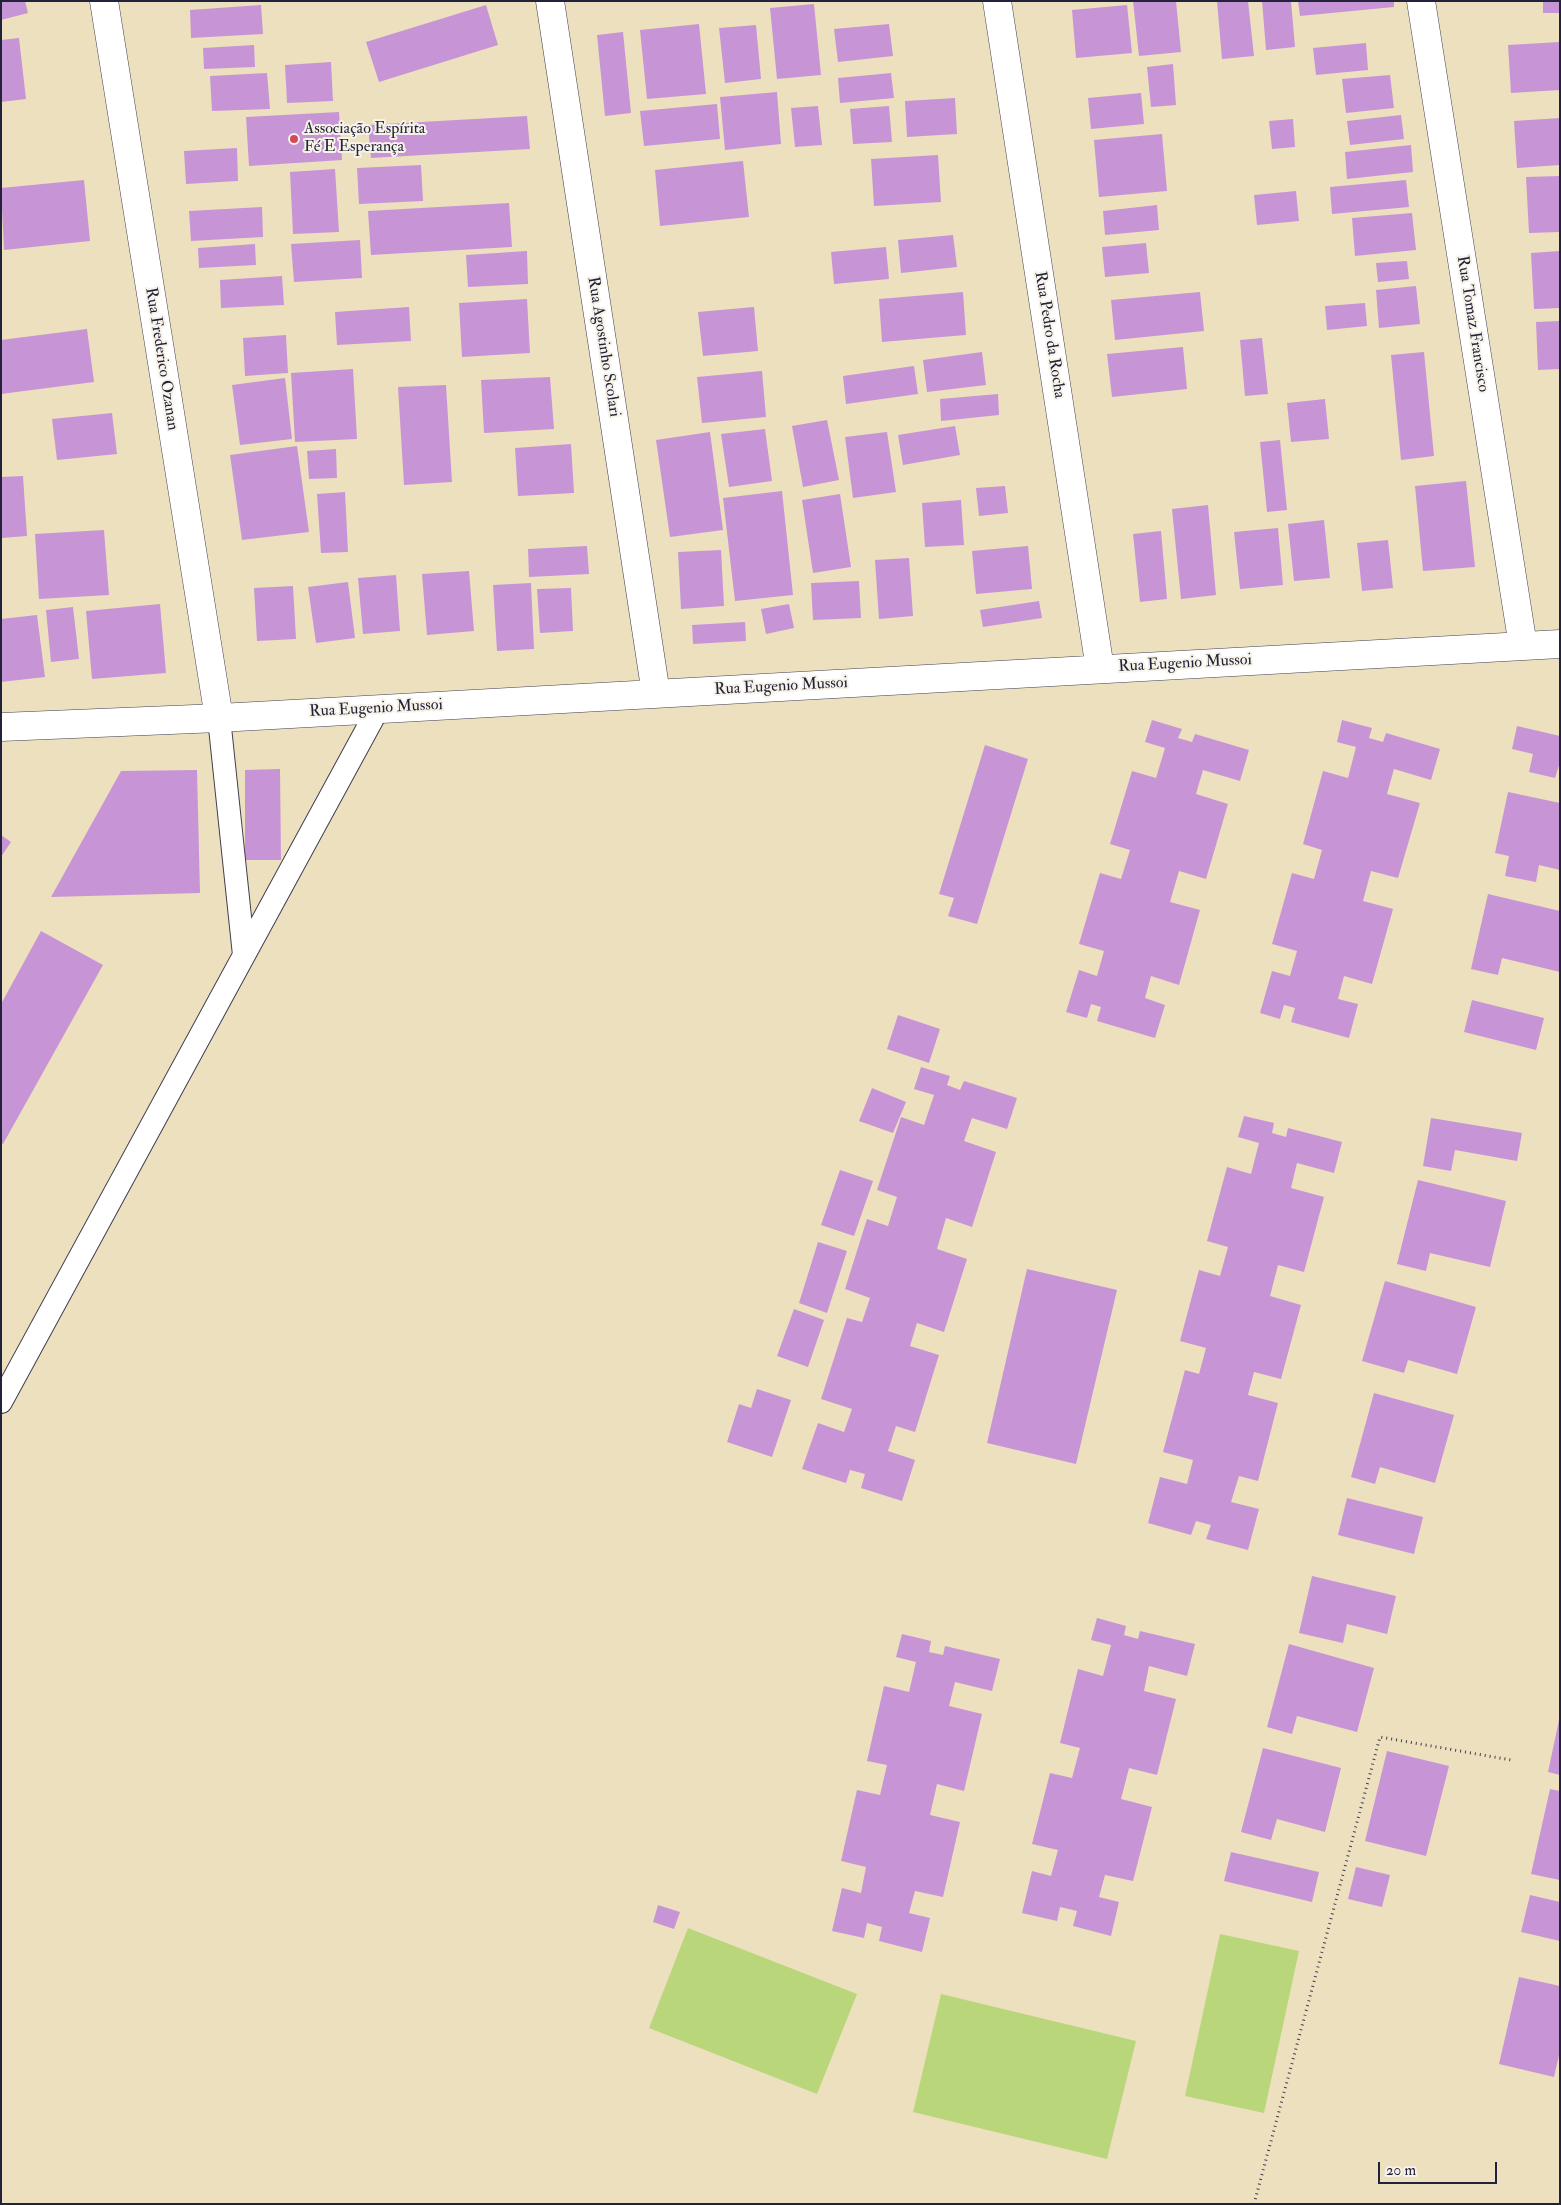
<!DOCTYPE html>
<html>
<head>
<meta charset="utf-8">
<style>
	body { margin:0 }
	#map { position:relative; width:1561px; height:2205px; overflow:hidden; background:#ede0bf; font-family:"IM FELL Double Pica",serif }
	canvas { display:block }
	.frame { position:absolute; inset:0; border:2px solid #22223b; pointer-events:none }
	.scale { position:absolute; left:1378px; top:2162px; width:119px; height:22px; box-sizing:border-box; border:2px solid #22223b; border-top:0; padding-left:6px; font-size:15px; line-height:18px; white-space:nowrap; color:#22223b; -webkit-text-stroke:4px #f7f3e8; paint-order:stroke }
</style>
</head>
<body>
<div id="map">
<canvas width="1561" height="2205"></canvas>
<div class="frame"></div>
<div class="scale">20 m</div>
</div>
<script>
const context = document.querySelector('canvas').getContext('2d');
context.lineJoin = 'round';
function paint(path, color) { context.fillStyle = color; context.fill(path, 'evenodd'); }
const shape = rows => new Path2D(rows.map(r => 'M' + r).join(''));
function stroke(path, color, width, dash) { context.strokeStyle = color; context.lineWidth = width; context.lineCap = dash ? 'butt' : 'round'; context.setLineDash(dash || []); context.stroke(path); }
function label(font, color, halo, rows, align = 'center') {
  context.font = font + ' "IM FELL Double Pica",serif'; context.lineWidth = 4; context.setLineDash([]); context.textBaseline = 'middle'; context.strokeStyle = halo; context.fillStyle = color; for (const [text, x, y, turn = 0] of rows) {
    context.save(); context.translate(x, y); context.rotate((+turn || 0) * Math.PI / 180); context.textAlign = isNaN(turn) ? turn : align; if (halo) context.strokeText(text, 0, 0); context.fillText(text, 0, 0); context.restore();
  }
}
const green = shape([
	[688,1928,857,1994,817,2094,649,2028],
	[1220,1934,1299,1951,1264,2113,1185,2096],
	[941,1994,1136,2041,1107,2159,913,2112]
]);
const building = shape([
	[1,1,25,1,28,13,1,20],
	[1133,1,1176,1,1181,52,1139,56],
	[1217,1,1248,1,1254,56,1222,59],
	[1262,1,1291,1,1295,47,1266,50],
	[1298,1,1394,1,1394,7,1300,16],
	[1543,1,1560,1,1560,13,1543,13],
	[814,4,821,75,777,79,770,8],
	[261,5,263,34,191,38,190,10],
	[486,5,498,45,379,82,366,42],
	[1127,5,1132,53,1076,58,1072,10],
	[699,24,706,94,647,99,640,30],
	[889,24,893,56,838,62,834,29],
	[756,25,761,79,725,83,719,28],
	[623,32,631,113,605,116,597,35],
	[19,38,26,99,1,102,1,40],
	[1560,42,1560,90,1511,93,1508,45],
	[1366,43,1368,70,1316,75,1313,48],
	[254,45,255,67,204,69,203,48],
	[331,62,333,101,287,103,285,65],
	[1173,64,1176,105,1151,107,1147,67],
	[267,73,270,109,212,111,210,76],
	[891,73,894,98,840,103,838,78],
	[1390,75,1394,108,1346,113,1342,79],
	[777,92,781,144,725,150,720,97],
	[1141,93,1144,124,1091,129,1088,98],
	[955,98,957,134,907,137,905,101],
	[717,104,720,139,644,146,640,111],
	[818,106,822,145,795,147,791,108],
	[889,106,892,142,853,144,850,109],
	[339,112,342,160,249,166,246,117],
	[1401,115,1404,139,1350,145,1347,121],
	[527,116,530,149,371,158,368,125],
	[1560,118,1560,165,1517,168,1514,121],
	[1293,119,1295,147,1272,149,1269,121],
	[1162,134,1167,191,1099,197,1094,140],
	[1411,145,1413,172,1347,179,1345,152],
	[237,148,238,181,186,184,184,151],
	[938,155,941,202,874,206,871,159],
	[743,161,749,217,660,226,655,170],
	[421,165,423,201,359,204,357,168],
	[335,169,339,232,293,234,290,172],
	[1560,176,1560,232,1529,233,1526,177],
	[84,180,90,241,4,250,1,188],
	[1406,180,1409,207,1332,214,1330,187],
	[1296,191,1299,221,1257,225,1254,195],
	[509,203,512,247,371,255,368,211],
	[1157,205,1159,230,1105,235,1103,211],
	[262,207,263,237,191,241,189,211],
	[1412,213,1416,250,1355,256,1352,218],
	[953,235,957,267,901,273,898,240],
	[360,240,362,278,294,282,291,244],
	[1146,243,1149,273,1105,277,1102,247],
	[255,244,256,265,199,268,198,248],
	[886,247,889,279,834,284,831,252],
	[527,251,528,284,468,287,466,255],
	[1560,251,1560,308,1534,309,1531,253],
	[1407,261,1409,279,1378,282,1376,263],
	[282,276,284,305,221,308,220,280],
	[1416,286,1420,324,1379,328,1376,290],
	[963,292,966,335,882,342,879,299],
	[1200,292,1204,331,1115,340,1111,300],
	[527,299,530,353,462,357,459,303],
	[1365,303,1367,326,1327,330,1325,306],
	[409,307,411,341,337,345,335,312],
	[754,307,758,351,703,356,698,312],
	[1560,321,1560,369,1538,370,1536,322],
	[87,329,94,382,1,394,1,340],
	[286,335,288,373,245,376,243,338],
	[1262,338,1268,394,1245,396,1240,340],
	[1183,347,1187,389,1112,397,1107,354],
	[982,352,986,385,927,392,923,360],
	[1424,352,1434,456,1401,460,1391,355],
	[914,366,918,394,846,404,843,376],
	[353,369,357,439,295,442,291,373],
	[762,371,766,417,702,423,697,377],
	[550,377,554,429,484,433,481,380],
	[285,378,292,439,240,445,232,385],
	[446,385,452,482,404,485,398,387],
	[998,394,999,415,941,421,940,399],
	[1325,399,1329,439,1291,442,1287,403],
	[112,413,117,454,57,460,52,419],
	[827,420,839,480,803,487,792,426],
	[955,426,960,455,903,465,898,435],
	[765,429,772,481,729,487,721,434],
	[710,432,723,530,670,537,656,440],
	[887,432,896,492,853,498,845,437],
	[1280,440,1287,510,1267,512,1260,442],
	[571,444,574,493,518,496,515,448],
	[297,446,309,532,242,540,230,455],
	[336,449,337,478,309,479,307,451],
	[23,476,27,536,1,538,1,477],
	[1466,481,1475,567,1423,571,1415,486],
	[1005,486,1008,513,979,516,976,488],
	[782,491,793,595,735,601,723,498],
	[345,492,348,552,321,553,317,494],
	[840,494,851,567,813,573,802,500],
	[961,500,964,545,925,547,922,503],
	[1208,505,1216,595,1181,599,1172,509],
	[1324,520,1330,578,1294,581,1288,524],
	[1278,528,1283,585,1240,589,1234,532],
	[104,530,109,595,39,599,35,534],
	[1161,531,1167,599,1140,602,1133,534],
	[1388,540,1393,588,1362,591,1357,543],
	[587,546,589,574,529,577,528,549],
	[1028,546,1032,589,976,594,972,551],
	[721,550,724,606,681,609,678,552],
	[909,558,913,616,879,619,875,560],
	[469,571,474,631,427,635,422,574],
	[396,575,400,631,363,634,358,578],
	[859,581,861,618,813,620,811,583],
	[348,582,355,638,316,643,308,587],
	[531,583,534,649,497,651,493,585],
	[293,586,296,639,257,641,254,588],
	[571,588,573,631,540,633,537,589],
	[1039,601,1042,618,983,627,980,610],
	[160,604,166,673,92,679,86,611],
	[789,604,794,628,766,634,761,609],
	[73,607,79,659,51,662,46,610],
	[37,615,45,677,1,682,1,619],
	[745,622,746,641,693,644,692,625],
	[1152,720,1182,729,1178,738,1192,742,1195,734,1249,750,1240,781,1203,770,1196,794,1228,804,1206,879,1179,871,1170,902,1200,910,1179,985,1151,976,1145,998,1165,1005,1155,1038,1097,1021,1101,1007,1091,1004,1087,1018,1066,1012,1079,970,1097,976,1104,951,1079,944,1100,873,1121,879,1130,850,1110,844,1132,771,1156,778,1165,748,1145,742],
	[1342,720,1372,728,1369,738,1383,742,1386,733,1440,749,1431,780,1394,769,1387,794,1420,803,1398,878,1371,871,1363,901,1393,909,1372,984,1344,976,1338,999,1358,1004,1349,1038,1291,1022,1295,1008,1284,1005,1280,1019,1260,1013,1272,971,1290,976,1297,951,1272,944,1292,873,1314,879,1322,850,1303,844,1323,771,1348,778,1356,747,1337,742],
	[1517,726,1560,736,1560,762,1555,778,1529,772,1533,754,1512,749],
	[985,745,1028,759,977,924,948,916,954,898,939,894],
	[280,769,281,860,245,860,245,770],
	[197,770,200,893,51,897,121,771],
	[1508,792,1560,803,1560,870,1539,865,1536,882,1505,876,1509,856,1495,853],
	[1,835,11,842,1,857],
	[1488,894,1560,911,1560,972,1502,958,1498,975,1471,969],
	[41,931,103,965,3,1144,1,1143,1,1004],
	[1472,1000,1544,1018,1536,1050,1464,1032],
	[898,1015,940,1029,929,1063,887,1049],
	[921,1067,950,1076,947,1085,960,1090,964,1081,1017,1098,1007,1129,972,1118,964,1141,996,1152,972,1227,946,1218,937,1249,967,1259,944,1332,917,1323,910,1346,939,1355,915,1432,896,1426,888,1451,915,1460,902,1501,861,1488,865,1474,850,1470,846,1483,802,1469,818,1423,844,1432,852,1409,821,1399,847,1318,862,1322,870,1298,845,1289,867,1219,888,1226,897,1197,877,1190,901,1117,924,1125,934,1095,914,1089],
	[872,1088,906,1102,893,1133,859,1121],
	[1244,1116,1274,1123,1272,1133,1286,1137,1288,1128,1342,1142,1334,1173,1297,1163,1291,1188,1324,1197,1304,1272,1278,1265,1270,1296,1301,1305,1281,1379,1254,1372,1248,1395,1278,1403,1258,1481,1239,1476,1231,1502,1259,1509,1248,1550,1206,1539,1211,1525,1196,1521,1191,1535,1148,1523,1160,1477,1187,1484,1193,1460,1163,1452,1185,1370,1199,1374,1206,1348,1180,1341,1199,1270,1220,1276,1228,1247,1207,1241,1227,1167,1251,1174,1259,1143,1238,1137],
	[1431,1118,1522,1133,1517,1161,1455,1150,1451,1171,1423,1166],
	[840,1170,873,1181,854,1236,821,1225],
	[1418,1180,1506,1201,1490,1267,1430,1253,1426,1271,1397,1264],
	[818,1242,847,1251,827,1313,799,1303],
	[1027,1269,1117,1290,1076,1464,987,1443],
	[1385,1281,1476,1307,1457,1374,1408,1360,1404,1373,1362,1361],
	[794,1309,824,1320,808,1367,777,1356],
	[757,1389,791,1400,772,1457,727,1442,739,1404,751,1408],
	[1374,1393,1454,1415,1435,1483,1380,1467,1375,1484,1351,1477],
	[1347,1498,1423,1517,1414,1554,1338,1535],
	[1312,1576,1396,1596,1387,1634,1347,1624,1343,1643,1299,1633],
	[1097,1618,1126,1626,1124,1635,1138,1639,1140,1631,1195,1644,1187,1676,1149,1666,1144,1691,1176,1699,1157,1775,1129,1768,1121,1799,1152,1807,1133,1881,1105,1875,1099,1897,1119,1902,1111,1936,1073,1926,1077,1911,1060,1907,1057,1921,1022,1913,1032,1871,1051,1876,1058,1850,1032,1844,1050,1773,1072,1778,1080,1748,1060,1743,1078,1669,1103,1676,1111,1645,1091,1640],
	[902,1634,931,1641,929,1652,943,1655,945,1646,1000,1659,992,1691,955,1682,949,1706,982,1714,964,1791,937,1784,930,1815,960,1822,943,1897,915,1891,909,1913,930,1918,922,1952,879,1941,882,1927,867,1923,864,1938,832,1931,842,1888,861,1893,866,1867,841,1861,857,1790,880,1795,887,1765,867,1761,884,1686,909,1692,916,1662,896,1657],
	[1289,1644,1374,1668,1357,1732,1297,1716,1292,1734,1267,1727],
	[1559,1720,1560,1720,1560,1775,1548,1772],
	[1263,1748,1341,1768,1325,1832,1277,1819,1271,1840,1241,1832],
	[1387,1751,1449,1766,1426,1856,1365,1841],
	[1550,1789,1560,1791,1560,1880,1531,1874],
	[1231,1852,1319,1872,1312,1902,1224,1881],
	[1356,1867,1390,1875,1382,1907,1348,1899],
	[1530,1895,1560,1902,1560,1941,1521,1932],
	[658,1905,680,1912,674,1929,653,1922],
	[1519,1977,1560,1986,1560,2051,1554,2077,1499,2064]
]);
const path = shape([
	[1254,2204,1380,1737,1511,1760]
]);
const lane = shape([
	[219,718,244,955],
	[1,1402,378,709]
]);
const street = shape([
	[104,1,219,718],
	[550,1,656,694],
	[997,1,1100,669],
	[1421,1,1523,646],
	[1,727,219,718,1560,644]
]);
const markers = [
	[294,139,5,"#d1495b"]
];
const poiNames = [
	["Associação Espírita",304,130],
	["Fé E Esperança",304,148]
];
const streetNames = [
	["Rua Tomaz Francisco",1472,324,81],
	["Rua Pedro da Rocha",1049,335,81],
	["Rua Agostinho Scolari",603,347,81],
	["Rua Frederico Ozanan",161,359,81],
	["Rua Eugenio Mussoi",1185,664,-3],
	["Rua Eugenio Mussoi",781,687,-3],
	["Rua Eugenio Mussoi",376,709,-3]
];
paint(green, '#bad67b');
paint(building, '#c795d6');
stroke(lane, '#403e4f', 24);
stroke(street, '#403e4f', 29);
stroke(path, '#403e4f', 3, [1, 4]);
stroke(lane, '#fff', 22);
stroke(street, '#fff', 28);
for (const [x, y, r, color] of markers) { const dot = new Path2D(); dot.arc(x, y, r, 0, 2 * Math.PI); context.fillStyle = color; context.fill(dot); stroke(dot, '#f7f3e8', 2); }
label('16px', '#22223b', '#f7f3e8', poiNames, 'left');
label('16px', '#22223b', '#f7f3e8', streetNames);
</script>
</body>
</html>
